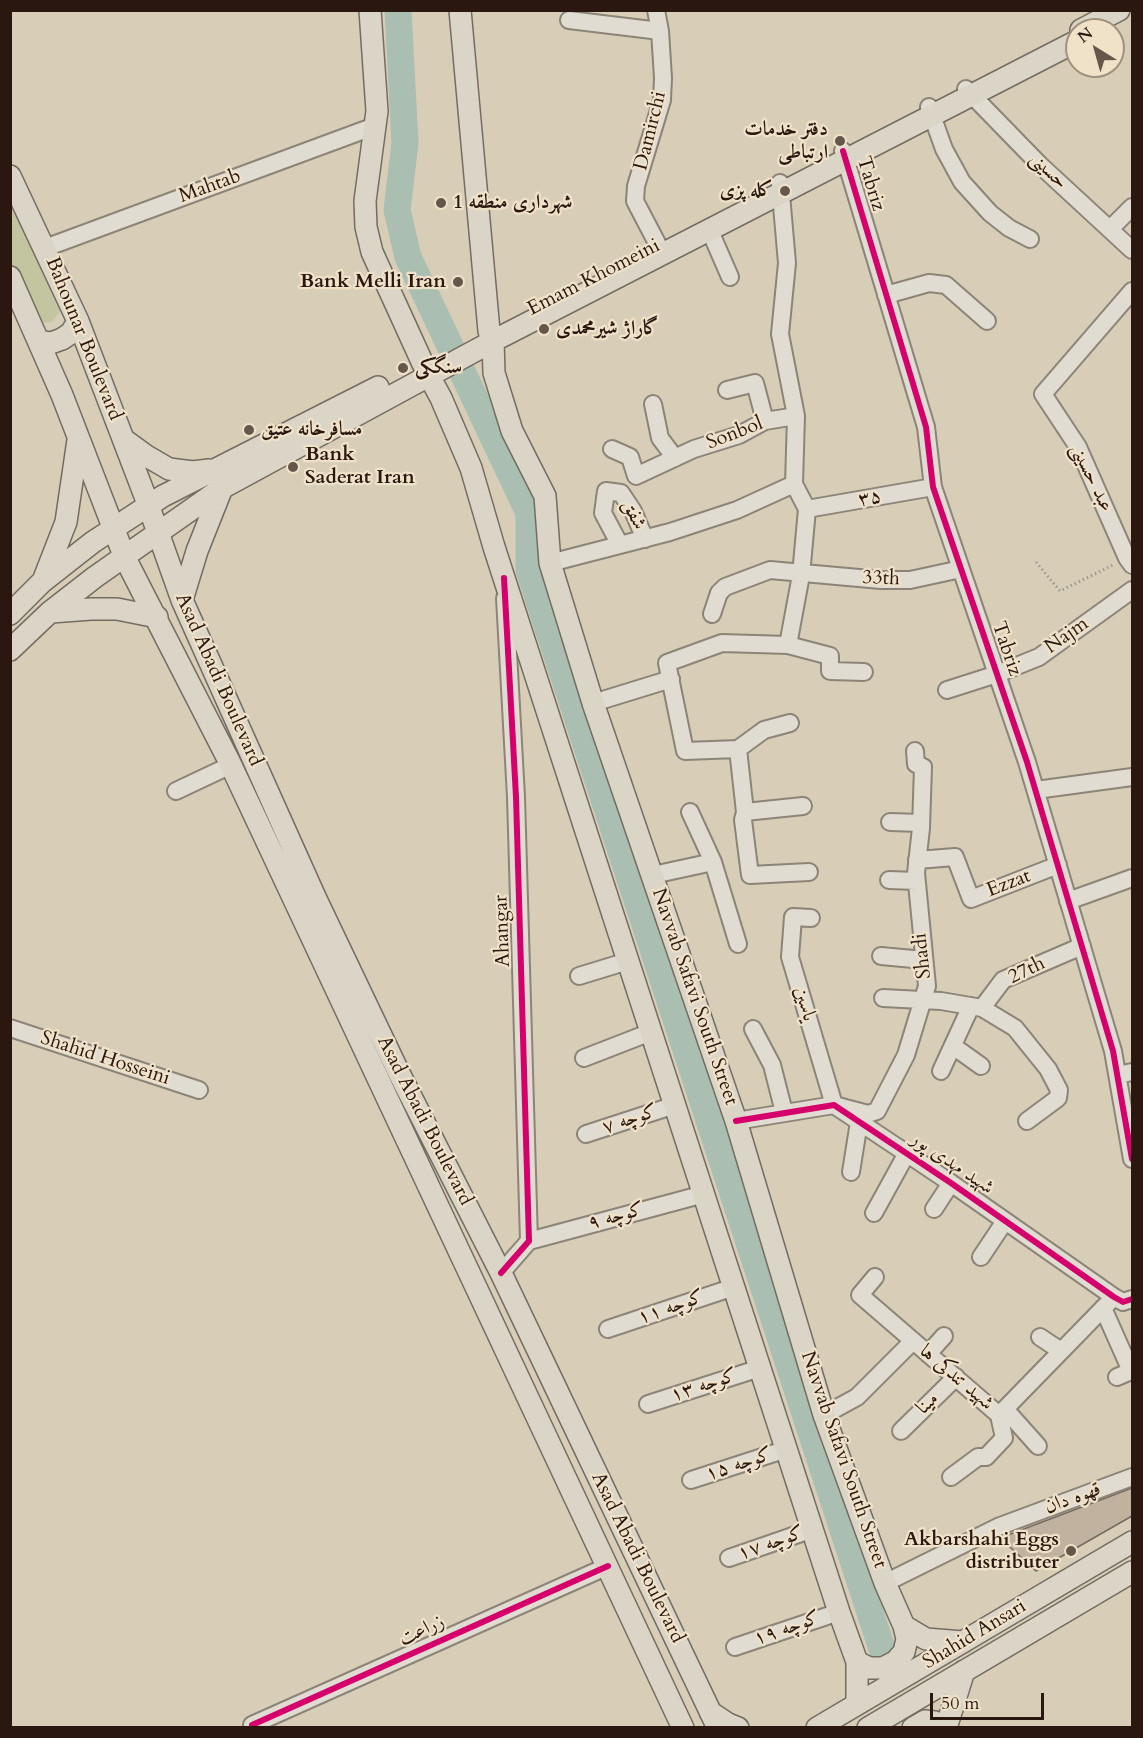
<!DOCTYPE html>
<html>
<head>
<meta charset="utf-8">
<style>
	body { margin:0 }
	#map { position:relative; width:1143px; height:1738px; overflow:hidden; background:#d8ceb8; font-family:Cardo,serif }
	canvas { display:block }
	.frame { position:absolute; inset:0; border:12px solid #291710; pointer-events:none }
	.north { position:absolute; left:1065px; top:18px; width:60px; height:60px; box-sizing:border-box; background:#efe2c8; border:2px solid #a0917e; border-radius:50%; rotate:323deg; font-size:16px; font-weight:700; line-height:24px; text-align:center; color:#291710 }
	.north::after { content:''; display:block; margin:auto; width:21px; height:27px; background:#66574b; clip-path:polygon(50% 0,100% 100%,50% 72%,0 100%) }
	.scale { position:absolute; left:930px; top:1693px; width:114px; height:27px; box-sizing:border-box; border:3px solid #291710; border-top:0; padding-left:8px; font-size:18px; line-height:21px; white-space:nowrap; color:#291710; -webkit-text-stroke:4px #efe2c8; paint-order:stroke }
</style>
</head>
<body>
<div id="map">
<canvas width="1143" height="1738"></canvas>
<div class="frame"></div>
<div class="north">N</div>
<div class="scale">50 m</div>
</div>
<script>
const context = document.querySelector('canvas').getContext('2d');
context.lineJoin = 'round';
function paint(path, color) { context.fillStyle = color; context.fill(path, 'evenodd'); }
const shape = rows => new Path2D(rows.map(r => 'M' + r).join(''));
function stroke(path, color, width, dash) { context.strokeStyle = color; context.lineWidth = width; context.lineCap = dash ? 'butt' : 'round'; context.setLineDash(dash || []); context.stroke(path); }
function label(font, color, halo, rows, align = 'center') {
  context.font = font + ' Cardo,Amiri,serif'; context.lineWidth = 4.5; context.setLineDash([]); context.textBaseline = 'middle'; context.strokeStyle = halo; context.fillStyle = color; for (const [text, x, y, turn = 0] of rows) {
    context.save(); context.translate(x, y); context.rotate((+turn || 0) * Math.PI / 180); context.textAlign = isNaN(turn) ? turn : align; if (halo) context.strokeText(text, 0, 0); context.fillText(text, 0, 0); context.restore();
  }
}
const green = shape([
	[10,177,62,309,52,322,45,323,36,320,11,279]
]);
const river = shape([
	[398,10,405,143,397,210,408,257,529,513,529,570,884,1655]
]);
const building = shape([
	[1132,1488,1132,1516,1036,1571,1000,1538,1132,1488]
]);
const path = shape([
	[1036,562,1060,591,1115,564]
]);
const minor = shape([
	[656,10,660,31,663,78,662,100,636,186,635,201,658,245],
	[569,20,660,31],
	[966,89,1040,165,1132,250],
	[929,107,944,149,962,182,990,213,1009,228,1030,239],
	[843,151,926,427,933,487,1027,762,1113,1051,1132,1159],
	[1110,229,1132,207],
	[710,231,730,277],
	[45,248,375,126],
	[1132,291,1043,394,1078,447,1127,558,1132,565],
	[886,295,929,283,946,285,987,321],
	[727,390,755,383,765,421],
	[653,404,660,438,675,458],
	[612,449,630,457,636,476,694,449,739,435,765,421,796,416],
	[807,509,933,487],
	[620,545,603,513,606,491,621,493,633,511,645,539],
	[550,563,670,532,737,510,794,484,796,416,780,334,787,263,780,183],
	[712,614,719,593,725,587,770,570,881,580,910,580,961,569],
	[788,645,801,575,807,509,794,484],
	[947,690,997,674,1039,657,1132,590],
	[593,703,671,679],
	[738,749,764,730,790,723],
	[1036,790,1132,777],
	[176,791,231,765],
	[803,806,745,812,738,749,685,751,667,663,722,643,788,645,830,656,830,671,864,672],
	[690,812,713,862],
	[745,812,743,820,750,875,809,872],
	[890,822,921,823],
	[917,860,955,857,971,899,1058,865],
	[653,875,713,862,738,944],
	[889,880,916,881],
	[1068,901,1132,878],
	[811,918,793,917,790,957,834,1105,868,1114,877,1111,906,1055,927,986,916,873,921,828,923,767,916,764,915,751],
	[881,956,924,960],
	[579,976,628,961],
	[883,998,941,1001,982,1008,1015,1028,1048,1069,1059,1090,1058,1098,1027,1121],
	[982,1008,1003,980,1082,946],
	[10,1028,199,1090],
	[753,1029,772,1065,784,1112],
	[953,1046,981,1066],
	[584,1058,651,1032],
	[941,1071,971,1006],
	[1118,1075,1132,1072],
	[736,1121,834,1105,951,1183,1114,1297,1123,1302,1132,1299],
	[586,1134,675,1105],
	[851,1172,859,1122],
	[934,1209,951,1183],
	[874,1213,907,1153],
	[529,1241,704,1194],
	[981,1257,1005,1221],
	[501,1273,529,1241,516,797,505,598],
	[875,1277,860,1295,999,1415,1114,1297],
	[1103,1308,1131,1371,1117,1377],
	[608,1329,734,1287],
	[1040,1337,1061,1351],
	[928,1354,944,1336],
	[648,1404,760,1368],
	[1005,1409,1038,1446],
	[824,1415,857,1397,913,1341],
	[901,1431,956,1377],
	[951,1477,978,1457,986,1457,1004,1438,999,1415],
	[691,1480,787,1449],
	[729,1558,813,1529],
	[885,1583,1000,1526,1132,1477],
	[735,1647,839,1612],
	[253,1728,252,1725,608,1566]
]);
const major = shape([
	[370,10,377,111,365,201,366,227,372,252,423,364],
	[460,10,489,331,493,341,494,373,512,431,545,496,550,563,593,703,736,1121,824,1415,885,1583,904,1626,926,1639,963,1642],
	[1081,30,1119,10],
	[10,176,78,321,145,496,182,600,315,897,400,1075,501,1273,718,1728],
	[10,277,62,395,125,558,228,759,683,1728],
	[39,341,51,343,62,339,71,333,78,321],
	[429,376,441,398,471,468,494,547,628,961,839,1612,857,1662,857,1704],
	[123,439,145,455,169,469,193,472,209,470],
	[43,581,66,522,78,440],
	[182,600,197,551,222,488],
	[51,612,91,609,117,609,157,617],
	[10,614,42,582,93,542,163,496,378,387],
	[10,650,50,612,95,577,222,488,493,341,1077,41],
	[857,1662,869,1668,883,1668,895,1662,904,1652,907,1639,904,1626],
	[710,1712,728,1724,738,1728],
	[817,1728,1132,1542],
	[868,1728,1132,1572],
	[913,1728,925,1721,935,1722,940,1728],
	[946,1728,964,1671]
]);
const cycleway = shape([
	[843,151,926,427,933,487,1027,762,1113,1051,1132,1159],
	[736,1121,834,1105,951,1183,1114,1297,1123,1302,1132,1299],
	[501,1273,529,1241,516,797,504,578],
	[253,1728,252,1725,608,1566]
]);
const markers = [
	[840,141,6,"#66574b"],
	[785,191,6,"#66574b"],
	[441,203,6,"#66574b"],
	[458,282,6,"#66574b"],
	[544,329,6,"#66574b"],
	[403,368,6,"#66574b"],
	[249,430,6,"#66574b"],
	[293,467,6,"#66574b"],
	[1071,1551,6,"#66574b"]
];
const poiNames = [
	["دفتر خدمات",828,130,"right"],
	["ارتباطی",828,153,"right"],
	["کله پزی",773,191,"right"],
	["شهرداری منطقه 1",453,203],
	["Bank Melli Iran",446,282,"right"],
	["گاراژ شیرمحمدی",556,329],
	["سنگکی",415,368],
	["مسافرخانه عتیق",261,430],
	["Bank",305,455],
	["Saderat Iran",305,478],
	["Akbarshahi Eggs",1059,1540,"right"],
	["distributer",1059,1563,"right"]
];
const streetNames = [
	["Damirchi",651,131,-76],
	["حسینی",1048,171,44],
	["Tabriz",870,184,73],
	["Mahtab",210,187,-20],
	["Emam Khomeini",594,278,-27],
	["Bahounar Boulevard",83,339,68],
	["Sonbol",735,434,-21],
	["عبد حسینی",1091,478,64],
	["۳۵",870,499,-10],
	["شفق",633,515,62],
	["33th",881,579,2],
	["Najm",1067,636,-35],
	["Tabriz",1006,649,71],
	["Asad Abadi Boulevard",218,680,66],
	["Ezzat",1009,884,-21],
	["Ahangar",503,931,-92],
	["Shadi",923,956,-96],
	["27th",1027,971,-26],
	["Navvab Safavi South Street",694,997,71],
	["یاسین",804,1004,73],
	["Shahid Hosseini",105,1059,18],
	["کوچه ۷",630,1120,-18],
	["Asad Abadi Boulevard",424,1121,63],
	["شهید مهدی پور",952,1164,34],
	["کوچه ۹",616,1217,-15],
	["کوچه ۱۱",671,1308,-19],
	["شهید تندکی ها",956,1378,40],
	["کوچه ۱۳",704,1386,-18],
	["مینا",928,1404,-44],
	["Navvab Safavi South Street",843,1460,71],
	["کوچه ۱۵",739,1465,-18],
	["قهوه دان",1073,1499,-20],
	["کوچه ۱۷",771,1544,-19],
	["Asad Abadi Boulevard",637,1558,64],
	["کوچه ۱۹",787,1629,-19],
	["زراعت",422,1631,-24],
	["Shahid Ansari",975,1635,-31]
];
paint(green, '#c3c5a0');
stroke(river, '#aabeb1', 27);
paint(building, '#c1b19f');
stroke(building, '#736c60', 1.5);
stroke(minor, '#8c8477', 20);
stroke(major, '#736c60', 24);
stroke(path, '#9f9990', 3, [1.5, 3]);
stroke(minor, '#e0dcd1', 16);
stroke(major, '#dbd5c8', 21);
stroke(cycleway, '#d6006c', 6);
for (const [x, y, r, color] of markers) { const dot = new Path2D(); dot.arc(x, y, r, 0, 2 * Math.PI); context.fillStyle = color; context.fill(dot); stroke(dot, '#efe2c8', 2); }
label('bold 20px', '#291710', '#efe2c8', poiNames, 'left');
label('20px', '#291710', '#efe2c8', streetNames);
</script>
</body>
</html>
